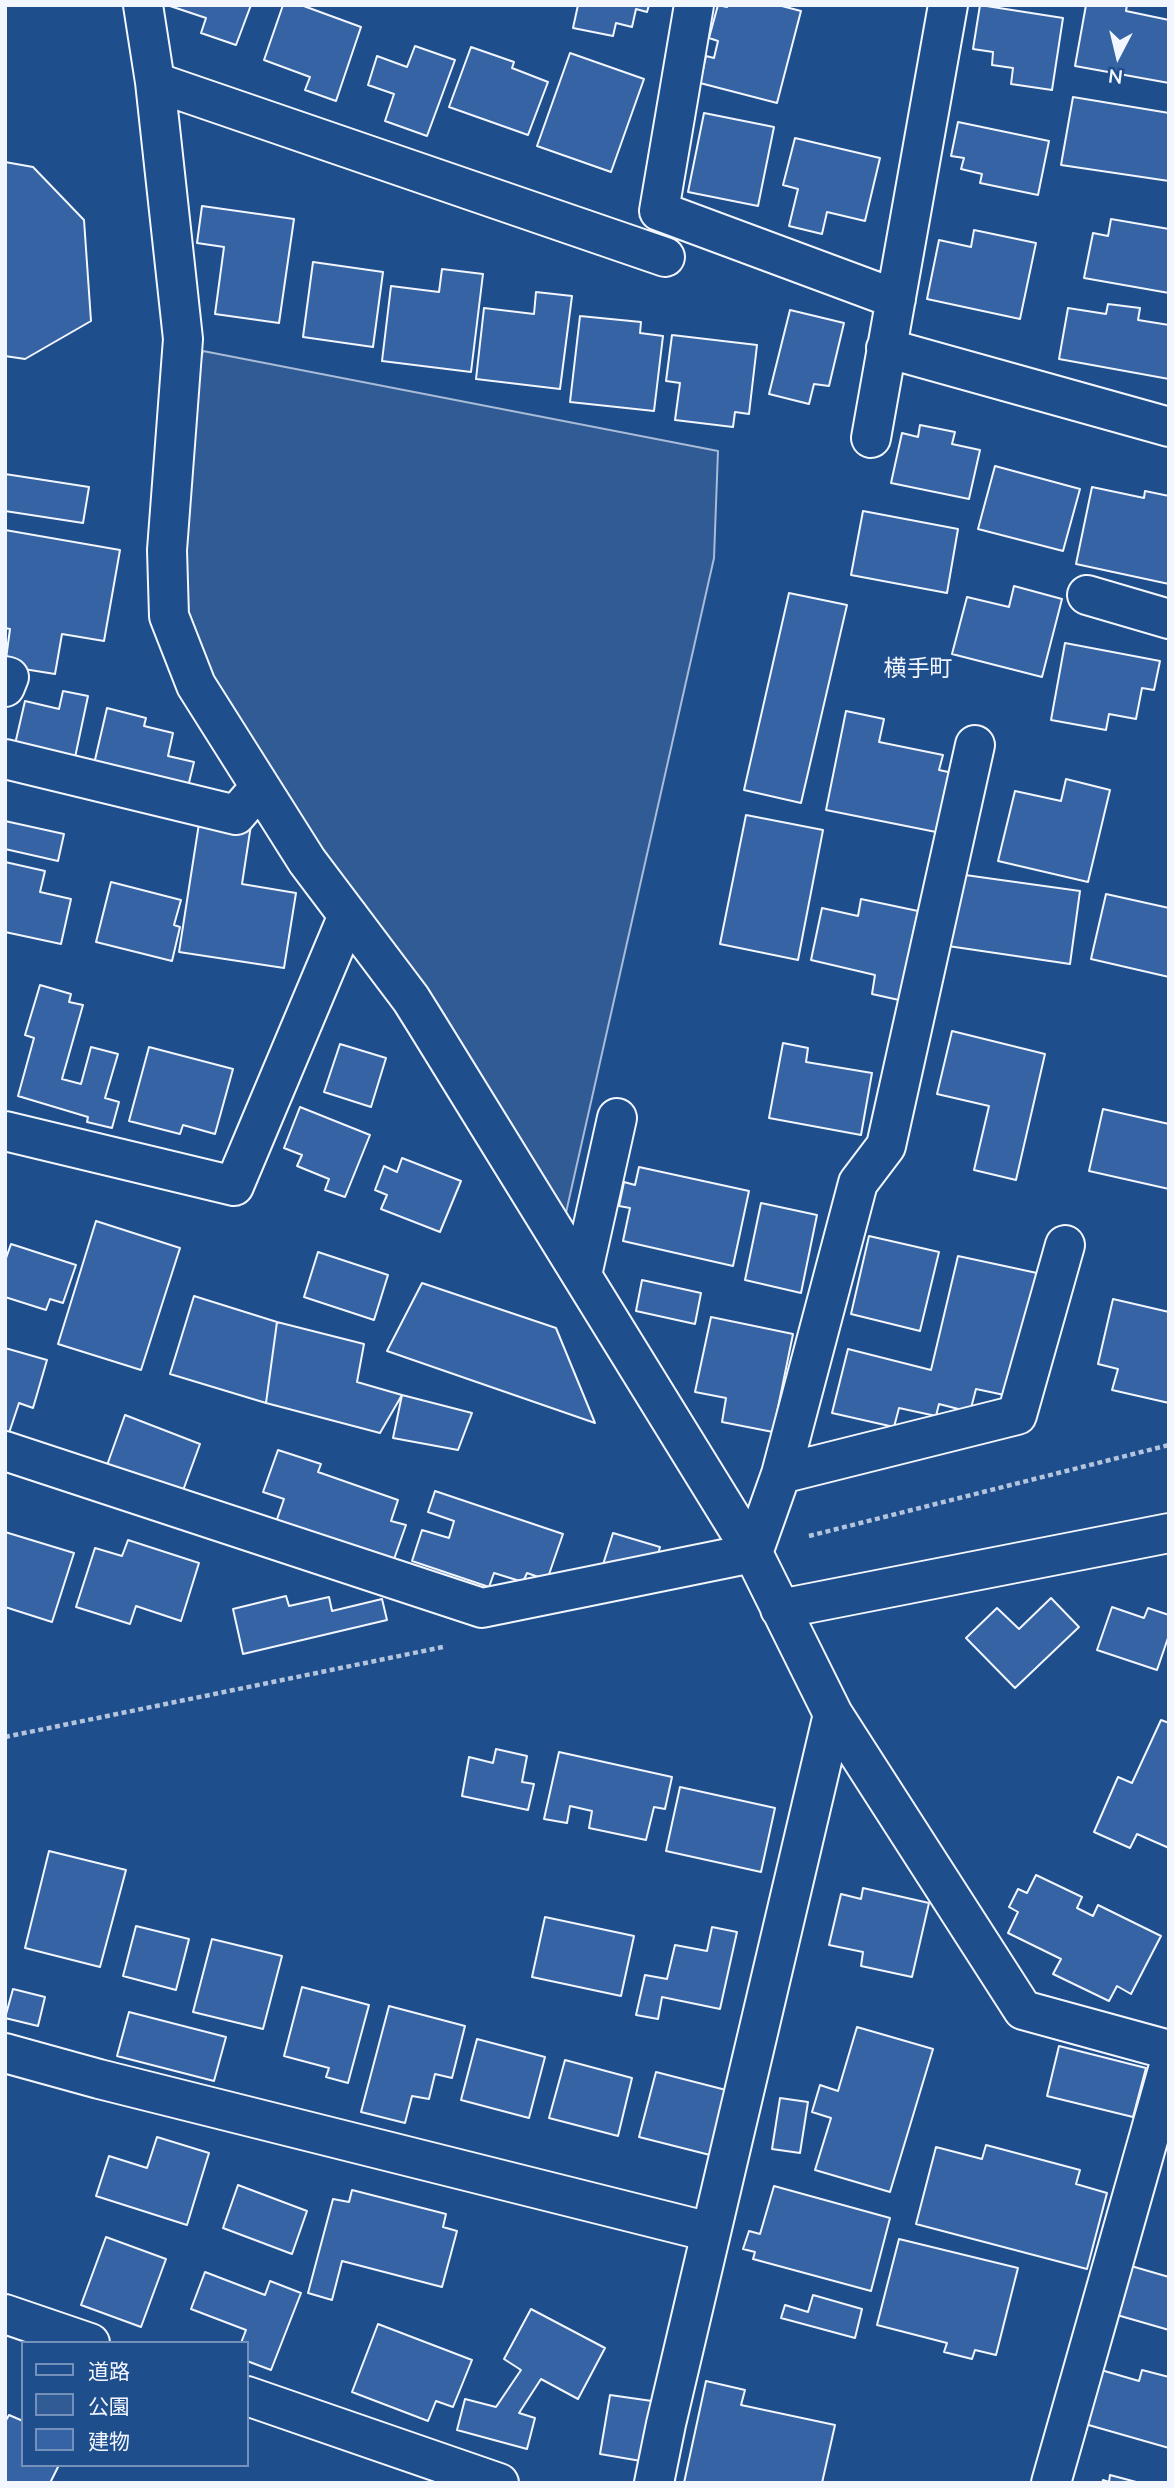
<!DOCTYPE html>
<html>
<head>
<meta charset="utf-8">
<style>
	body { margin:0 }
	#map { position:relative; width:1174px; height:2488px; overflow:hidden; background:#1f4e8c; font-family:Mulish,"Noto Sans JP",sans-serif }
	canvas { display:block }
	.frame { position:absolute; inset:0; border:7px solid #f2f6ff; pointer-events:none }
	.legend { position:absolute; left:21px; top:2341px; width:228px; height:126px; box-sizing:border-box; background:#1f4e8c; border:2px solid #7391ba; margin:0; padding:9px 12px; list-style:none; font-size:21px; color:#f2f6ff }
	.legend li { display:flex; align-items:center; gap:14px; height:35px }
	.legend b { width:35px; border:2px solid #7391ba }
	.north { position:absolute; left:1083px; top:21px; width:70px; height:70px; -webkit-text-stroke:5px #1f4e8c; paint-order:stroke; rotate:187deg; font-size:19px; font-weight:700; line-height:28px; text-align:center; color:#f2f6ff }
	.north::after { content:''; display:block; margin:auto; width:24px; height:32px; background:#f2f6ff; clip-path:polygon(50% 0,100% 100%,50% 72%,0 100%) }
</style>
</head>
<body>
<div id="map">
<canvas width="1174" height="2488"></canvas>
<div class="frame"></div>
<ul class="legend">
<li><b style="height:9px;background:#1f4e8c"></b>道路</li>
<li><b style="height:19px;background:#305b95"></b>公園</li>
<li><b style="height:19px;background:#3563a3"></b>建物</li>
</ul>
<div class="north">N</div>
</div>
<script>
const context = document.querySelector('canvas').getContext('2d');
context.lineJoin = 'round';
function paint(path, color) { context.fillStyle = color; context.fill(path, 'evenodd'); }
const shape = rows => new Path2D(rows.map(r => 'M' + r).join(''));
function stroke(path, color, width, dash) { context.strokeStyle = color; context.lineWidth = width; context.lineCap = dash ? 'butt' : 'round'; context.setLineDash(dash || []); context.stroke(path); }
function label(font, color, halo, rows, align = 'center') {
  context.font = font + ' Mulish,"Noto Sans JP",sans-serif'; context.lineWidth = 5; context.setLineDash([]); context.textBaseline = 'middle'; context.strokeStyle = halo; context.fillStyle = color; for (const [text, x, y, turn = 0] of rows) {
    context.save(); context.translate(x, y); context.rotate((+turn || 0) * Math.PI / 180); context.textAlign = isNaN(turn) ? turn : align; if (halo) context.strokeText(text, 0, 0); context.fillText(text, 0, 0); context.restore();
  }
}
const green = shape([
	[203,351,718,451,714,558,565,1217,189,667,173,470,203,351]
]);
const building = shape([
	[251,5,236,45,201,33,206,18,170,6,251,5],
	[283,5,301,5,361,27,336,101,305,90,310,77,264,60,283,5],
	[578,5,649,5,647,12,636,9,632,27,616,23,613,36,573,28,578,5],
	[718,5,727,7,727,5,778,5,801,11,777,103,700,83,706,56,714,58,718,41,709,38,718,5],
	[980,5,1063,18,1052,90,1011,84,1013,68,992,65,993,52,973,49,980,5],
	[1086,5,1127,5,1126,11,1169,20,1169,83,1075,66,1086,5],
	[415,46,455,60,427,136,385,121,394,94,368,85,377,56,407,67,415,46],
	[471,47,514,62,512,68,548,82,528,135,449,107,471,47],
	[570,53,644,79,611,172,537,146,570,53],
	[1073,97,1169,113,1169,181,1061,165,1073,97],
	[704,113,774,127,758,206,688,192,704,113],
	[958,122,1049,141,1038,195,980,183,982,174,961,169,964,158,951,156,958,122],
	[795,138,880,158,865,221,827,212,822,234,789,226,798,189,783,185,795,138],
	[5,162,33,167,84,220,91,321,25,359,5,356,5,162],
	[202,206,294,219,279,323,215,314,224,247,197,243,202,206],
	[1111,219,1169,229,1169,293,1084,278,1093,233,1108,236,1111,219],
	[974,230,1036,243,1020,319,927,299,939,240,971,247,974,230],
	[313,262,383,272,373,347,303,337,313,262],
	[442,269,483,274,471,372,382,361,391,286,439,292,442,269],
	[536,292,572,296,560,389,476,379,484,308,534,314,536,292],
	[1108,304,1140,308,1138,320,1169,325,1169,379,1059,359,1068,308,1106,314,1108,304],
	[790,310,844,323,829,386,814,384,809,404,769,394,790,310],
	[580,316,641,322,640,333,663,336,654,411,570,402,580,316],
	[672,335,757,345,749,414,735,412,733,427,675,420,680,383,666,381,672,335],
	[920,425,955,432,952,444,980,450,969,499,891,483,902,433,918,437,920,425],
	[995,466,1080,489,1063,551,978,529,995,466],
	[5,474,89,487,83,523,5,511,5,474],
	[1092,487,1144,498,1145,491,1169,496,1169,584,1076,564,1092,487],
	[863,511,958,529,947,593,851,575,863,511],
	[5,530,120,550,104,641,62,634,55,674,5,666,10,629,5,628,5,530],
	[1014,586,1062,599,1042,677,952,654,967,597,1009,607,1014,586],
	[789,593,847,605,801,803,744,790,789,593],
	[1065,643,1160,661,1154,690,1142,688,1136,719,1109,714,1106,730,1051,720,1065,643],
	[63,691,88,696,73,767,13,753,25,701,59,709,63,691],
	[107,708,146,718,144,726,173,733,168,756,194,762,185,799,91,777,107,708],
	[846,711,884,719,879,742,943,755,939,770,953,773,941,833,826,810,846,711],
	[1066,779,1110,790,1088,882,998,861,1015,791,1061,801,1066,779],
	[746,815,823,830,798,960,720,944,746,815],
	[200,817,251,825,242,884,296,893,284,968,179,952,200,817],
	[5,821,64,834,58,861,5,849,5,821],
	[5,862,45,871,40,892,71,899,61,944,5,932,5,862],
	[958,874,1080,891,1070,964,948,946,958,874],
	[111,882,181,900,174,925,180,927,172,961,96,942,111,882],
	[1106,894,1169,908,1169,977,1091,959,1106,894],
	[861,899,918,911,899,1000,872,994,875,975,811,960,822,908,858,916,861,899],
	[40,985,71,994,69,1002,83,1005,62,1079,81,1084,91,1047,118,1054,105,1098,119,1102,112,1128,87,1122,88,1117,18,1096,34,1038,25,1035,40,985],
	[952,1031,1045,1054,1016,1180,974,1170,989,1106,937,1094,952,1031],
	[783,1043,808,1048,806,1062,872,1073,861,1135,769,1118,783,1043],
	[340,1044,386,1058,371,1107,324,1092,340,1044],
	[149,1047,233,1069,215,1134,183,1125,180,1134,129,1121,149,1047],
	[300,1107,370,1135,345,1197,325,1190,329,1179,297,1166,302,1155,284,1148,300,1107],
	[1103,1109,1169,1124,1169,1189,1089,1171,1103,1109],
	[402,1158,461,1181,440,1232,381,1209,387,1195,375,1190,384,1166,397,1172,402,1158],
	[639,1167,749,1191,733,1266,623,1241,630,1208,619,1206,624,1182,635,1185,639,1167],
	[761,1203,817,1215,801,1293,745,1280,761,1203],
	[96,1221,180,1248,141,1370,58,1344,96,1221],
	[869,1236,939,1252,920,1331,851,1314,869,1236],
	[11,1244,76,1265,63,1303,50,1299,46,1310,5,1297,5,1261,11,1244],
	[318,1252,388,1275,374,1320,304,1297,318,1252],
	[958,1256,1037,1273,1009,1396,976,1389,970,1412,939,1404,936,1416,899,1408,894,1427,832,1413,848,1349,931,1370,958,1256],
	[642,1280,701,1293,695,1324,636,1311,642,1280],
	[422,1283,556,1328,595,1423,387,1351,422,1283],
	[194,1296,277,1322,266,1403,170,1374,194,1296],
	[1113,1299,1169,1312,1169,1403,1112,1390,1118,1369,1098,1364,1113,1299],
	[711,1317,793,1334,773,1432,722,1422,726,1398,695,1392,711,1317],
	[277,1322,364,1344,357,1382,402,1395,380,1433,266,1403,277,1322],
	[5,1348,47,1360,33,1408,19,1403,9,1433,5,1432,5,1348],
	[402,1395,472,1413,458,1450,393,1438,402,1395],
	[125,1415,200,1444,181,1496,106,1468,125,1415],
	[278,1450,321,1464,318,1472,398,1500,391,1521,406,1525,393,1562,276,1522,284,1499,263,1492,278,1450],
	[435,1491,563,1534,547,1580,527,1573,523,1582,494,1573,489,1587,412,1561,422,1530,449,1538,454,1521,428,1512,435,1491],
	[5,1532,74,1553,52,1622,5,1607,5,1532],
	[613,1533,660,1547,655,1566,600,1574,613,1533],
	[128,1540,199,1563,181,1621,136,1606,130,1624,76,1607,95,1548,122,1556,128,1540],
	[286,1596,289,1606,329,1597,332,1611,382,1599,387,1620,243,1654,233,1609,286,1596],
	[1051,1598,1079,1627,1015,1688,966,1638,997,1608,1019,1629,1051,1598],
	[1112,1607,1144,1618,1148,1608,1169,1615,1169,1635,1157,1670,1097,1650,1112,1607],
	[1161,1720,1169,1723,1169,1848,1137,1834,1130,1848,1094,1832,1118,1777,1132,1783,1161,1720],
	[496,1749,527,1756,522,1782,534,1784,528,1810,462,1796,469,1757,493,1763,496,1749],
	[559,1752,672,1777,665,1809,654,1807,646,1840,589,1828,592,1811,570,1806,567,1823,544,1819,559,1752],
	[680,1787,775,1808,761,1872,666,1851,680,1787],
	[49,1851,126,1870,100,1967,25,1948,49,1851],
	[1036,1875,1082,1897,1077,1908,1093,1916,1098,1905,1161,1936,1131,1994,1117,1986,1109,2001,1053,1974,1061,1959,1008,1933,1018,1912,1009,1907,1018,1889,1027,1893,1036,1875],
	[863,1888,929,1903,912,1977,861,1966,863,1952,829,1945,841,1894,861,1899,863,1888],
	[545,1917,634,1936,621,1996,532,1977,545,1917],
	[136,1926,189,1939,176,1990,123,1976,136,1926],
	[712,1927,737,1932,720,2009,662,1997,658,2019,636,2015,645,1975,667,1979,675,1945,707,1951,712,1927],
	[212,1939,282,1956,263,2029,193,2012,212,1939],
	[302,1987,369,2005,348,2083,326,2077,329,2068,284,2056,302,1987],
	[13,1989,45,1997,38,2026,5,2018,13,1989],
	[389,2006,465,2026,452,2078,435,2074,429,2099,412,2096,405,2123,361,2112,389,2006],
	[129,2012,226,2037,214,2081,117,2056,129,2012],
	[857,2027,933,2049,890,2192,815,2170,831,2118,812,2112,820,2085,838,2091,857,2027],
	[477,2039,545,2057,529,2118,461,2100,477,2039],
	[1059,2046,1146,2068,1133,2117,1047,2096,1059,2046],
	[565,2060,632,2078,618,2136,549,2118,565,2060],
	[656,2072,726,2090,710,2155,639,2137,656,2072],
	[780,2098,808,2102,800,2153,772,2149,780,2098],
	[157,2137,209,2153,187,2225,96,2196,109,2156,147,2168,157,2137],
	[986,2145,1080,2170,1076,2184,1107,2193,1087,2269,916,2224,936,2147,982,2159,986,2145],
	[238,2185,307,2211,292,2254,223,2228,238,2185],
	[774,2186,890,2218,871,2291,753,2259,755,2252,743,2249,749,2231,760,2234,774,2186],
	[352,2190,446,2214,443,2227,457,2231,442,2287,342,2261,332,2300,308,2293,333,2199,349,2202,352,2190],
	[106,2237,166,2259,141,2327,81,2305,106,2237],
	[899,2239,1018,2268,996,2355,975,2350,972,2359,944,2352,947,2343,877,2325,899,2239],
	[1131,2266,1169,2277,1169,2330,1117,2315,1131,2266],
	[205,2272,265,2295,270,2281,301,2293,271,2370,247,2361,247,2343,241,2343,246,2330,191,2309,205,2272],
	[813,2295,862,2309,855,2338,781,2318,785,2305,808,2312,813,2295],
	[531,2309,605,2348,578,2399,541,2379,519,2413,535,2418,527,2449,457,2430,465,2399,496,2407,521,2370,504,2359,531,2309],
	[378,2324,472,2360,453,2407,436,2401,428,2421,352,2392,378,2324],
	[1101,2370,1139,2381,1142,2370,1169,2377,1169,2448,1085,2424,1101,2370],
	[706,2381,745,2390,741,2405,835,2425,822,2483,684,2483,706,2381],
	[610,2395,652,2401,641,2461,600,2454,610,2395],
	[9,2415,23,2421,23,2465,59,2465,50,2483,5,2483,5,2422,9,2415],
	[1110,2475,1140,2483,1102,2483,1103,2480,1109,2482,1110,2475]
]);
const path = shape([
	[809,1536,1169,1445],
	[5,1737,443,1647]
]);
const minor = shape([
	[143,5,155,82,183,339,167,550,169,616,196,685,307,861,411,999,426,1023,753,1553,833,1714,1023,2010,1169,2050],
	[694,5,659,211,896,299],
	[155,82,665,257],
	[886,348,1169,427],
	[871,438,948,5],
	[1087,595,1169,619],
	[5,676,9,677,5,687],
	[5,759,236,815,260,787],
	[5,1131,234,1186,348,915],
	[582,1275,617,1118],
	[5,1451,482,1608,753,1553,781,1474,858,1183,886,1146,975,745],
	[781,1474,1017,1415,1065,1245],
	[780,1609,1169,1533],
	[5,2053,99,2079,710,2232],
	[5,2314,90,2343],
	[247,2396,499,2483],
	[654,2483,666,2424,833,1714],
	[1051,2483,1169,2066]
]);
const quarterNames = [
	["横手町",918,669]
];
paint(green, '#305b95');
stroke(green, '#a8bbd7', 2);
paint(building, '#3563a3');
stroke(building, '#f2f6ff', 2);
stroke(minor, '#f2f6ff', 42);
stroke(path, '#b3c4dc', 4.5, [5, 3.5]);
stroke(minor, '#1f4e8c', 38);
label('23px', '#f2f6ff', '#1f4e8c', quarterNames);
</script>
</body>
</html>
